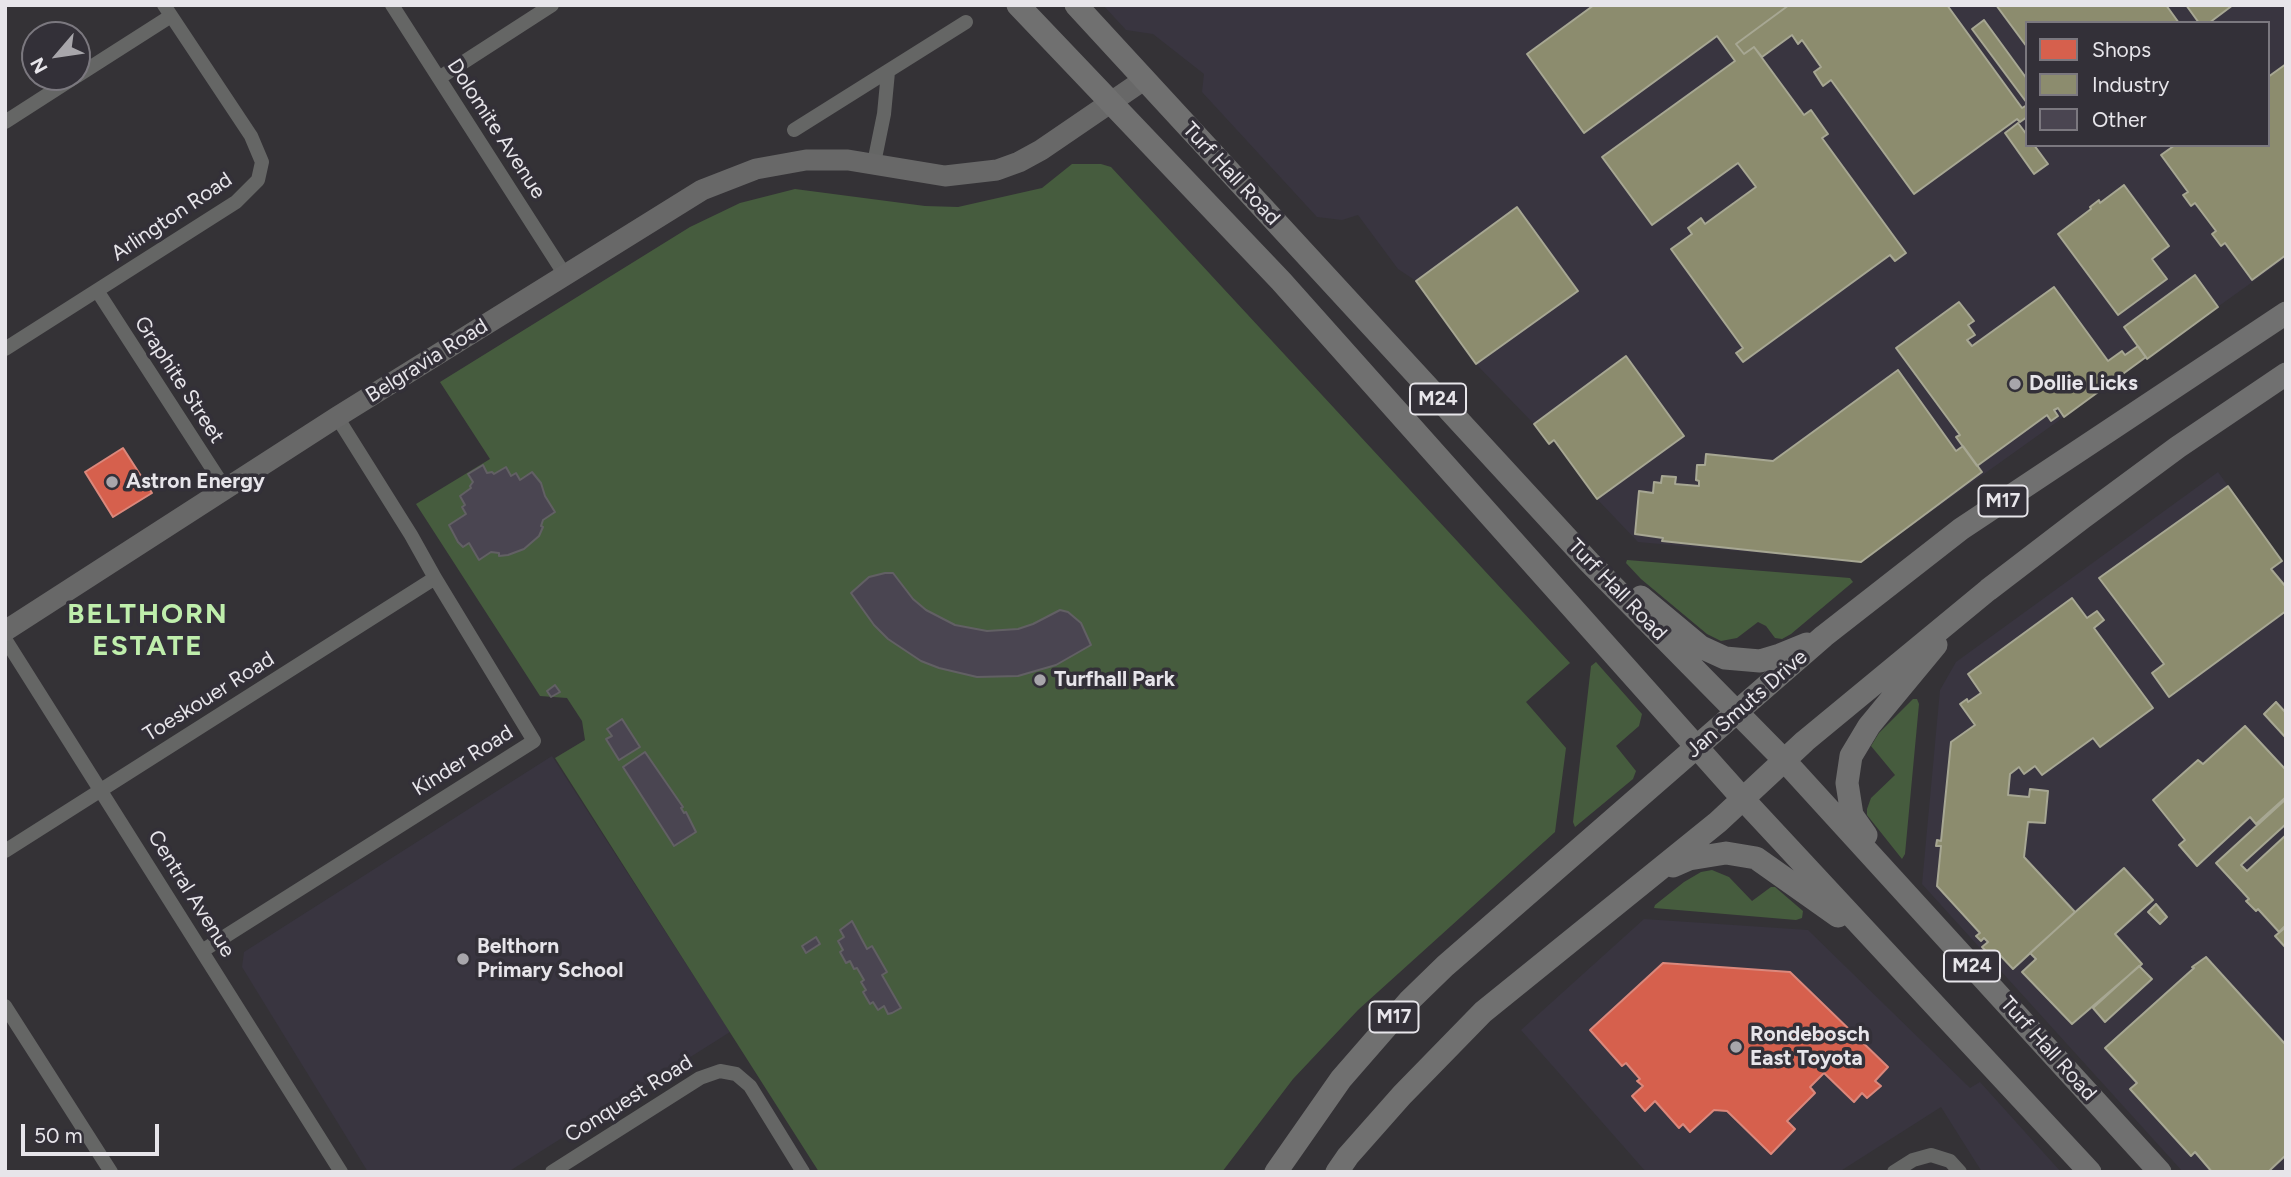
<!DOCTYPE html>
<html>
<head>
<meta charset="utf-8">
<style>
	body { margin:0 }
	#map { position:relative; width:2291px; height:1177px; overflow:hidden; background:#343236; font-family:Figtree,sans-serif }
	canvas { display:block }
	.frame { position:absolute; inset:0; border:7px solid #e7e5ea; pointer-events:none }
	.legend { position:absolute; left:2025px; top:21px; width:245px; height:126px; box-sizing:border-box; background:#333038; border:2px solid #7b787f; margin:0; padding:9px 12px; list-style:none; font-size:21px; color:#e7e5ea }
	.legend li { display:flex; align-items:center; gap:14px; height:35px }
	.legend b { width:35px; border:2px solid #7b787f }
	.north { position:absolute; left:21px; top:21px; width:70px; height:70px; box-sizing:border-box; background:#333038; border:2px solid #7b787f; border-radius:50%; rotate:241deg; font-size:19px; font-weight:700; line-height:28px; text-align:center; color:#e7e5ea }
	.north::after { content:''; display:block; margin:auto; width:24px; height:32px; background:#a8a6ab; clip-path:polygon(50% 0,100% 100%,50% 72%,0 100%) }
	.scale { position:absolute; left:21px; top:1124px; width:138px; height:32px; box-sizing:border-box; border:4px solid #e7e5ea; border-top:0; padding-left:9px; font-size:21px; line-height:24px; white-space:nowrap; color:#e7e5ea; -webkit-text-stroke:5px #333038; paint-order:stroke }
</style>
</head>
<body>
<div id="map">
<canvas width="2291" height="1177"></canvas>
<div class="frame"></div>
<ul class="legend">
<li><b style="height:19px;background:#d6604d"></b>Shops</li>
<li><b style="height:19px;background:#8c8c6e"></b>Industry</li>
<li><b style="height:19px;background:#4a4551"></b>Other</li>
</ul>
<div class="north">N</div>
<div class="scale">50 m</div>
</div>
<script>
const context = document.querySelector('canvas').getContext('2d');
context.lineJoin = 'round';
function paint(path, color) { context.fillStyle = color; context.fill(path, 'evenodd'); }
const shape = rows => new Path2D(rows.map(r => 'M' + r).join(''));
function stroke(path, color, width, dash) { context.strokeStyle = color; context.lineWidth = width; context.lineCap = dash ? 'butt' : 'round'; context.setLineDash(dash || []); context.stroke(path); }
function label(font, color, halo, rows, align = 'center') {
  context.font = font + ' Figtree,sans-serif'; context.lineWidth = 7; context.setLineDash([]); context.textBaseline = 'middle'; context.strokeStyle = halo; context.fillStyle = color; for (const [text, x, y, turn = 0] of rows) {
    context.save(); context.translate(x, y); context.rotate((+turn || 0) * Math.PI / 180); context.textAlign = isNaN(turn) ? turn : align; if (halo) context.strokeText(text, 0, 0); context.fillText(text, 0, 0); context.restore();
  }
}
const built = shape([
	[1103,5,2286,5,2286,258,1861,562,1638,542,1597,499,1555,441,1549,444,1534,424,1476,364,1416,281,1398,269,1358,215,1342,220,1317,217,1202,92,1204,74,1153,34,1126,30],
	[2027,23,2268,23,2268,145,2027,145],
	[2218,472,2286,566,2286,1172,2183,1172,1922,884,1940,690,1956,662],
	[552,756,730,1032,508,1172,368,1172,242,967,244,952],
	[1644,919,1808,930,1970,1088,1980,1082,2061,1172,1982,1172,1941,1107,1839,1172,1646,1172,1521,1030]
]);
const green = shape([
	[1072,164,1101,164,1111,167,1570,663,1526,702,1566,748,1555,832,1358,1010,1293,1079,1222,1172,819,1172,555,758,585,740,582,721,567,698,540,696,416,504,490,459,440,382,690,227,740,203,795,189,925,206,958,207,1042,188],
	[1627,560,1850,578,1853,582,1791,634,1782,639,1775,638,1766,626,1758,622,1737,638,1721,641,1707,634,1641,579,1626,563],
	[1596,662,1642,714,1639,726,1616,746,1636,771,1633,779,1575,827,1573,822,1591,666],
	[1913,699,1917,699,1919,704,1905,854,1902,859,1867,815,1867,809,1871,798,1895,775,1871,746,1879,733],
	[1712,870,1729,877,1752,901,1771,887,1775,887,1803,911,1802,918,1796,920,1654,908,1655,905,1684,882,1701,872]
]);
const shops = shape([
	[123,448,152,493,113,517,85,472,123,448],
	[1663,963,1790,972,1888,1067,1875,1081,1881,1086,1867,1098,1862,1093,1854,1102,1824,1073,1810,1087,1815,1093,1787,1121,1795,1129,1771,1154,1727,1111,1714,1110,1690,1132,1683,1124,1679,1128,1655,1101,1645,1111,1632,1096,1643,1086,1637,1081,1640,1079,1626,1063,1622,1066,1590,1030,1663,963]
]);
const industry = shape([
	[1594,5,1789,5,1736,44,1744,54,1754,47,1804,115,1811,110,1828,134,1822,138,1906,253,1895,261,1890,255,1743,362,1736,353,1743,348,1671,249,1692,234,1688,228,1701,218,1705,224,1756,187,1738,163,1652,225,1602,157,1735,61,1717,36,1584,133,1527,54,1594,5],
	[1789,5,1947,5,2022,108,2027,105,2027,117,2020,122,2017,119,1914,194,1831,80,1823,86,1814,72,1821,67,1802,40,1798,44,1792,35,1762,57,1754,47,1744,54,1736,44,1789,5],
	[1996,5,2166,5,2179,23,2027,23,2027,47,1996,5],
	[2186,5,2233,5,2209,23,2199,23,2186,5],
	[1984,20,2027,79,2027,103,1972,29,1984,20],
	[2286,64,2286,255,2252,280,2225,243,2221,246,2212,234,2216,231,2195,203,2191,206,2183,195,2188,192,2161,155,2175,145,2268,145,2268,77,2286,64],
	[2018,123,2027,135,2027,145,2034,145,2048,164,2034,174,2005,133,2018,123],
	[2124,185,2169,246,2152,259,2167,279,2118,315,2058,234,2091,209,2090,207,2099,200,2100,203,2124,185],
	[1517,207,1578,291,1476,364,1416,281,1517,207],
	[2195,275,2218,307,2147,359,2124,327,2195,275],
	[2054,287,2108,361,2122,351,2125,355,2138,346,2146,357,2064,417,2058,408,2054,410,2058,416,2051,421,2047,415,1977,466,1956,437,1960,435,1896,348,1959,302,1974,321,1968,325,1975,335,1967,340,1972,346,2054,287],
	[1626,356,1684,436,1597,499,1554,440,1549,444,1534,424,1626,356],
	[1898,370,1956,451,1963,446,1982,472,1861,562,1662,541,1663,538,1635,534,1639,491,1653,493,1654,482,1661,483,1662,476,1676,477,1675,484,1699,486,1699,481,1696,480,1697,465,1705,465,1706,454,1773,461,1898,370],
	[2228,486,2282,561,2271,569,2286,587,2286,611,2169,697,2152,673,2164,664,2099,578,2228,486],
	[2072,598,2087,618,2097,611,2104,620,2094,628,2153,708,2100,747,2093,738,2042,775,2035,766,2024,774,2019,767,2010,774,2008,795,2029,797,2030,789,2048,791,2045,823,2028,822,2024,857,2075,912,2013,969,1999,954,1994,959,1982,947,1988,942,1984,938,1981,941,1976,936,1980,933,1937,886,1941,846,1936,846,1937,840,1941,841,1951,742,1975,725,1960,704,1967,699,1968,702,1981,693,1968,674,2072,598],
	[2276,702,2286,713,2286,738,2264,714,2276,702],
	[2245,726,2286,770,2286,797,2256,824,2250,817,2197,866,2179,845,2185,840,2153,800,2198,760,2203,764,2245,726],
	[2286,799,2286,824,2241,865,2247,871,2286,835,2286,925,2279,932,2258,909,2256,911,2246,901,2249,899,2216,863,2286,799],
	[2124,868,2153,900,2115,934,2142,964,2072,1024,2022,972,2036,959,2030,953,2124,868],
	[2156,904,2167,917,2160,924,2148,912,2156,904],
	[2286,927,2286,948,2275,936,2286,927],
	[2206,957,2286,1045,2286,1155,2268,1172,2212,1172,2195,1152,2191,1156,2130,1089,2137,1083,2105,1048,2194,968,2192,967,2206,957],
	[2139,966,2152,979,2105,1022,2093,1008,2139,966]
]);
const building = shape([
	[483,465,487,473,492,472,494,474,506,467,511,476,516,473,520,480,532,472,541,483,545,496,555,512,543,520,541,526,543,527,539,536,524,549,508,555,499,556,499,553,491,552,479,560,469,543,463,547,458,542,449,525,466,514,462,507,465,505,460,496,471,488,470,486,473,482,468,474,483,465],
	[885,573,893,573,913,599,926,610,955,625,987,631,1018,629,1033,624,1060,610,1068,612,1081,623,1091,645,1056,665,1018,676,977,677,939,668,921,661,888,639,874,625,851,593,869,577,885,573],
	[555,685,560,692,551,697,547,691,555,685],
	[622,719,640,747,619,760,606,739,612,736,607,729,622,719],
	[645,752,683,807,681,808,684,813,686,812,696,832,674,846,623,767,645,752],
	[852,921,867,949,872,946,887,972,882,975,901,1008,892,1013,888,1014,884,1006,878,1010,873,1002,870,1004,863,992,866,990,861,982,864,980,857,968,854,969,850,961,846,963,840,952,843,950,838,941,844,937,840,930,852,921],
	[816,937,820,944,806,953,802,946,816,937]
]);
const street = shape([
	[392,5,565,275],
	[77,76,171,16],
	[439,78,552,5],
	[5,122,75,77],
	[794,130,966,22],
	[874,163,884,114,888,72],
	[98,292,226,490],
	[5,349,236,202,258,180,262,162,251,136,164,5],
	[5,639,341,1172],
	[5,851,435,578],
	[202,951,534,741,435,578,411,535,337,417],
	[5,1006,111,1172],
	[552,1172,700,1078,720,1071,736,1074,750,1086,803,1172],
	[1894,1172,1913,1160,1931,1155,1950,1161,1960,1172]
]);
const secondary = shape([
	[5,631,337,417,702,190,756,169,806,160,848,160,945,176,997,170,1019,162,1041,150,1145,79]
]);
const primary = shape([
	[1018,5,1281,281,1743,799,2090,1172],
	[1076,5,1589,562,1784,760,2160,1172],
	[1641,597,1701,647,1725,658,1760,661,1780,655,1807,644],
	[1866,835,1852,815,1847,783,1851,756,1869,726,1936,645],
	[1673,866,1689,859,1726,853,1756,858,1838,916],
	[1276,1172,1341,1079,1409,1001,1445,966,1824,636,1961,529,2286,313],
	[1337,1172,1348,1156,1402,1095,1483,1012,1718,822,1805,741,1988,590,2082,518,2178,447,2286,374]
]);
const markers = [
	[2015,384,7,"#a8a6ab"],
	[112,482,7,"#a8a6ab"],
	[1040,680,7,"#a8a6ab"],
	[463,959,7,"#a8a6ab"],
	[1736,1047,7,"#a8a6ab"]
];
const shields = [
	[1438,399,56],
	[2003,501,49],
	[1972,966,56],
	[1394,1017,49]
];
const shieldNames = [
	["M24",1438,399],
	["M17",2003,501],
	["M24",1972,966],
	["M17",1394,1017]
];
const streetNames = [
	["Dolomite Avenue",496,129,57],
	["Turf Hall Road",1231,174,47],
	["Arlington Road",172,217,-34],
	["Belgravia Road",427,361,-32],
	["Graphite Street",179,380,57],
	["Turf Hall Road",1617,590,46],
	["Toeskouer Road",209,697,-32],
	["Jan Smuts Drive",1747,704,-41],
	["Kinder Road",463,761,-32],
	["Central Avenue",191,894,58],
	["Turf Hall Road",2048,1049,48],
	["Conquest Road",629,1099,-32]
];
const poiNames = [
	["Dollie Licks",2029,384],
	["Astron Energy",126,482],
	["Turfhall Park",1054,680],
	["Belthorn",477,947],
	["Primary School",477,971],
	["Rondebosch",1750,1035],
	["East Toyota",1750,1059]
];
const districtNames = [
	["BELTHORN",148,615],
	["ESTATE",148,647]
];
paint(built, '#393540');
paint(green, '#465c3e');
paint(shops, '#d6604d');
stroke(shops, '#db887c', 2);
paint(industry, '#8c8c6e');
stroke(industry, '#a7a793', 2);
paint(building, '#4a4551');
stroke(building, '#626064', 2);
stroke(street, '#656665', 14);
stroke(secondary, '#686868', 21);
stroke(primary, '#707070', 23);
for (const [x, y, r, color] of markers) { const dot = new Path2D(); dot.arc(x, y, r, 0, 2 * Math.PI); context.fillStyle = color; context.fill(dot); stroke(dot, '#333038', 2.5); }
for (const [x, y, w] of shields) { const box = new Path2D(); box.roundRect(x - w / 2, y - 15.5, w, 31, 5); context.fillStyle = '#333038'; context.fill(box); stroke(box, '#e7e5ea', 2); }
label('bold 19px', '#e7e5ea', null, shieldNames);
label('21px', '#e7e5ea', '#333038', streetNames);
label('bold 21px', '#e7e5ea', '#333038', poiNames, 'left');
context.letterSpacing = '2px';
label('bold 28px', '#bfeeac', '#333038', districtNames);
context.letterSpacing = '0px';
</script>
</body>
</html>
